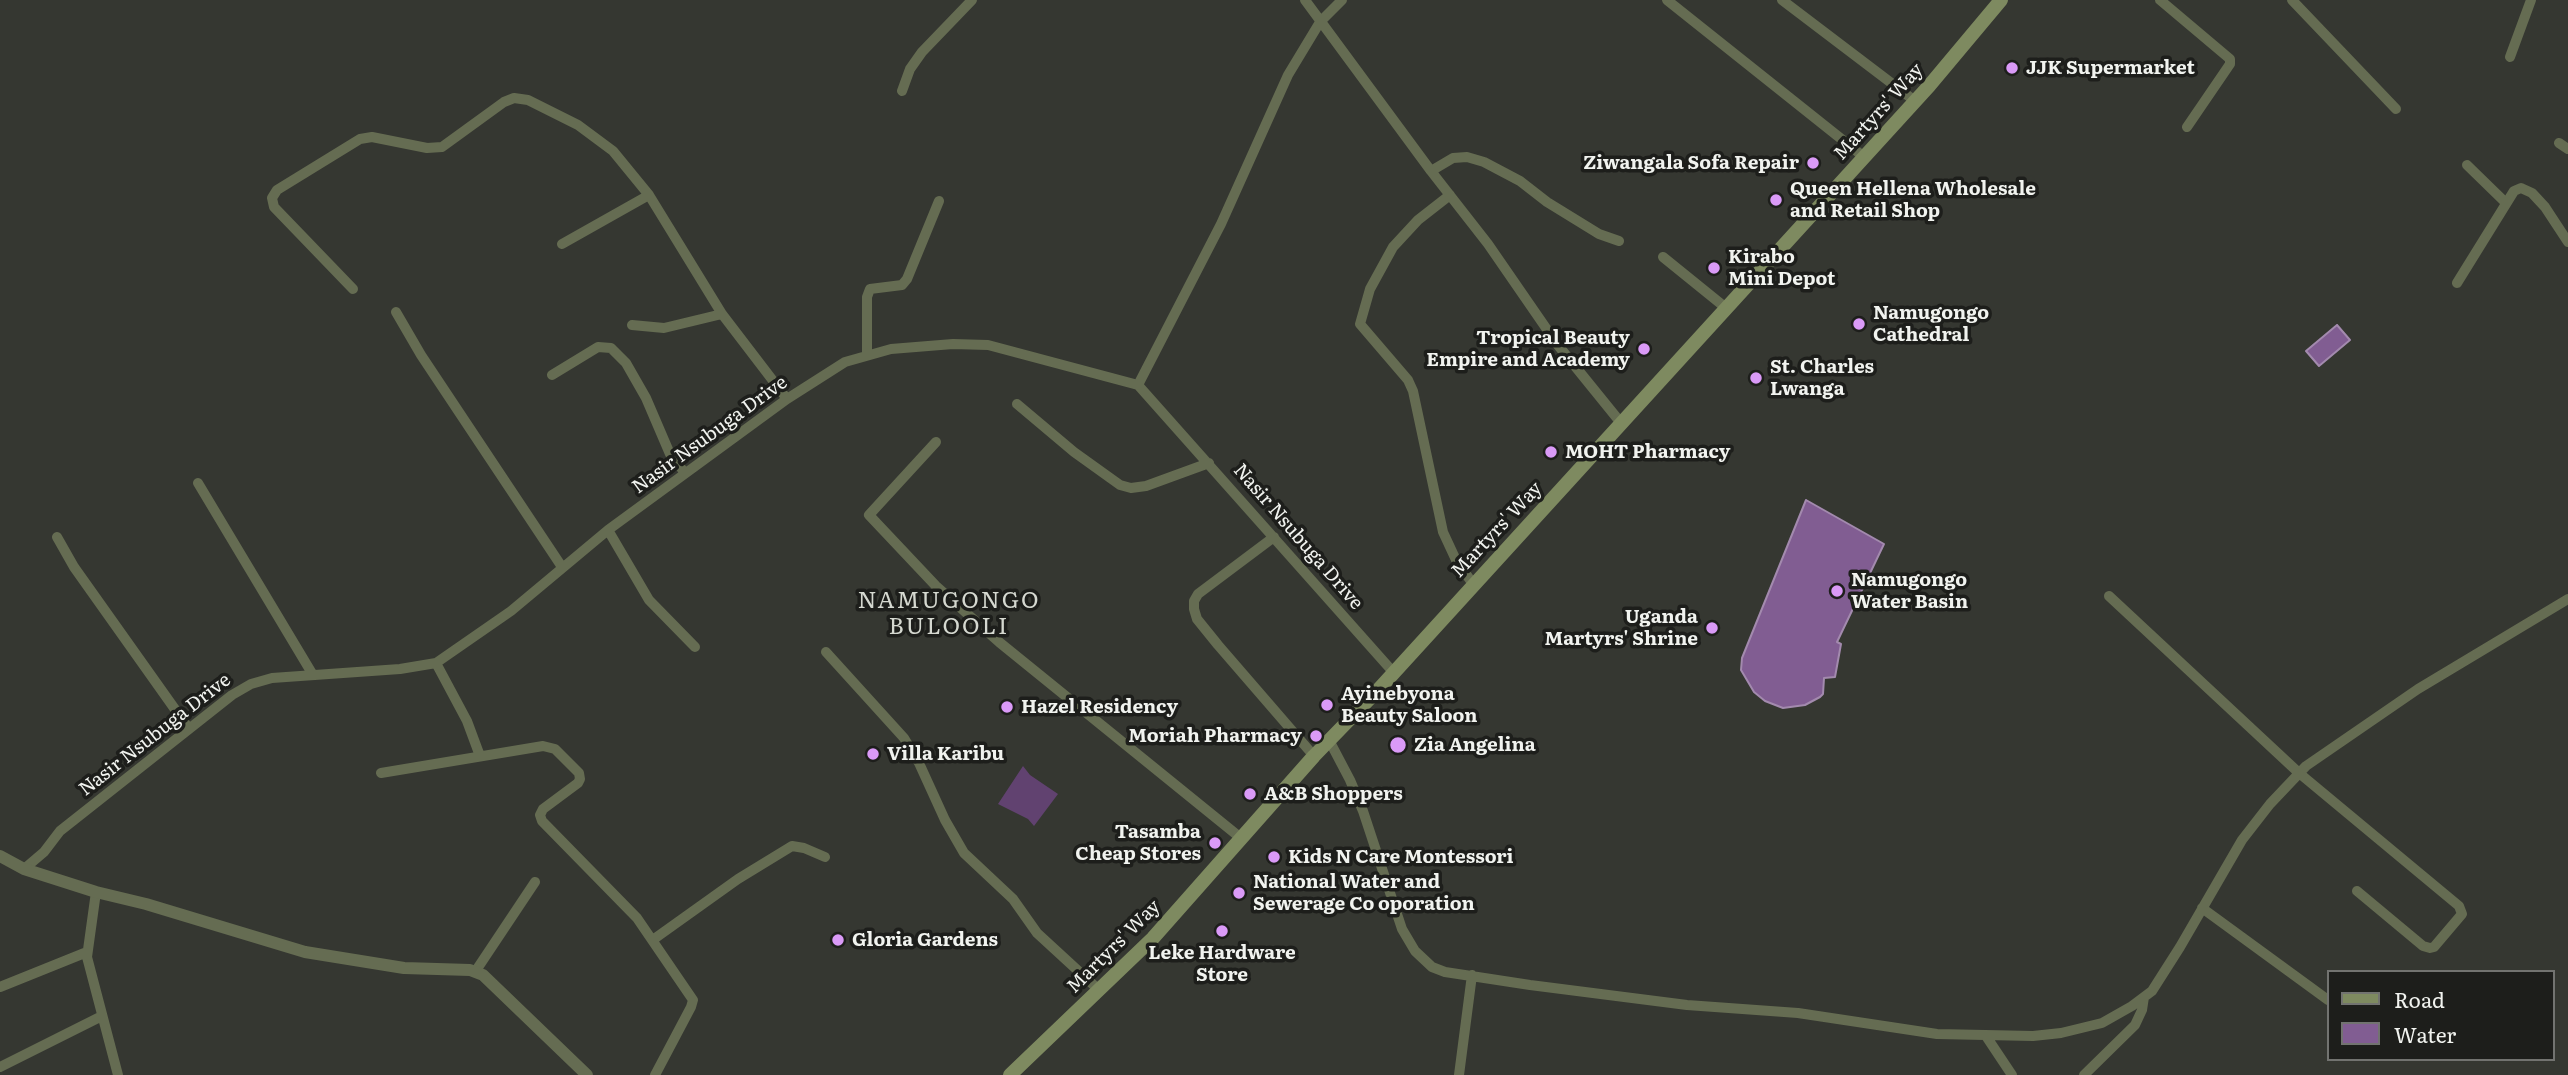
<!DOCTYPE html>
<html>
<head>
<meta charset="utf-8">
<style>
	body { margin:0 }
	#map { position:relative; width:2568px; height:1075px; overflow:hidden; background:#353731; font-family:Literata,serif }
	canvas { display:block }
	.legend { position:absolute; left:2327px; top:970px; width:228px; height:91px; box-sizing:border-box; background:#1d1e1b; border:2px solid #727370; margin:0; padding:9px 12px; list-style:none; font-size:21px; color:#f1f3ef }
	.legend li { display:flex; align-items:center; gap:14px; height:35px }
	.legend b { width:35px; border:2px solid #727370 }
</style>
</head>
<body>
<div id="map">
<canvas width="2568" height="1075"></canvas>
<ul class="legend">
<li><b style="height:9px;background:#7e8a60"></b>Road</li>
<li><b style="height:19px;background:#815d92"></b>Water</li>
</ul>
</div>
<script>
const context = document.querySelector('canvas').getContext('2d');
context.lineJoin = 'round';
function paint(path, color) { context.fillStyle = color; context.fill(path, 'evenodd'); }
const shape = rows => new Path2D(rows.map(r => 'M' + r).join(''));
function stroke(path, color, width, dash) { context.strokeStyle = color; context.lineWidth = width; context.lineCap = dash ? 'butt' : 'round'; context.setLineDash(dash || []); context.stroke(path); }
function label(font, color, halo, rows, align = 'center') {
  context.font = font + ' Literata,serif'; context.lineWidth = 7; context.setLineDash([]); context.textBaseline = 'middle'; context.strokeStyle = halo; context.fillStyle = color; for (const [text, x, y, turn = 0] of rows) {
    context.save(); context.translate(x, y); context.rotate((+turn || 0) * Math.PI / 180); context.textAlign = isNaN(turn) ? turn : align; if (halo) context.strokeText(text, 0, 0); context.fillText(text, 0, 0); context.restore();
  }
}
const green = shape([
	[1023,766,1030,775,1058,794,1034,826,1028,819,998,804]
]);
const water = shape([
	[2337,325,2350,340,2319,366,2306,351,2337,325],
	[1806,500,1884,544,1837,642,1841,644,1835,677,1824,678,1823,694,1820,697,1805,705,1783,708,1765,701,1754,692,1741,670,1742,658,1806,500]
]);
const minor = shape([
	[1305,0,1431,171,1488,244,1557,344,1621,423],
	[1667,0,1864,157],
	[1782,0,1915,101],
	[2160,0,2230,59,2230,64,2187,127],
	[2292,0,2396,109],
	[2510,57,2531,0],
	[902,91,910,69,922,52,972,0],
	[2559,143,2568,149],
	[2467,165,2506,203],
	[1431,171,1453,158,1467,157,1484,162,1520,181,1547,202,1599,234,1619,241],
	[1450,195,1418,220,1393,247,1370,289,1360,324,1408,380,1413,391,1443,532,1456,560,1473,584],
	[562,244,649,195],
	[1663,257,1726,308],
	[2457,283,2514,191,2521,188,2532,193,2545,207,2568,242],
	[353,289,274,207,272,198,277,190,360,139,372,137,427,148,442,147,504,102,514,98,528,100,578,125,613,151,649,195,722,314,787,399],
	[396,312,421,355,562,567],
	[632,325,664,328,722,314],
	[867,355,867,297,870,289,902,285,907,279,939,201],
	[552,375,598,347,611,348,626,363,646,398,670,454,685,473],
	[1138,385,1221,224,1288,75,1320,22,1342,0],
	[1017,404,1074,452,1120,485,1131,488,1146,486,1209,463],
	[936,442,869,515,936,586,999,642,1242,839],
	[198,483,313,675],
	[608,530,649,600,695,647],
	[57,537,74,567,189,729],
	[1274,537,1198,594,1194,601,1194,609,1197,619,1218,645,1314,756],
	[2109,596,2299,773,2459,906,2462,914,2434,947,2430,948,2423,946,2357,891],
	[826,652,904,738,919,763,945,820,964,853,1013,899,1037,933,1099,990],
	[436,663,467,721,480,756],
	[1330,742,1350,780,1363,811,1402,929,1415,951,1432,967,1445,972,1530,985,1687,1005,1798,1013,1937,1034,2033,1036,2061,1033,2102,1023,2132,1006,2152,991,2180,947,2242,840,2270,804,2306,766,2418,689,2568,599],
	[381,773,543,746,555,749,579,773,580,779,578,783,543,809,540,815,542,821,637,918,693,1000,691,1007,655,1075],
	[24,869,44,852,60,831,232,695,251,684,272,678,400,669,436,663,511,611,608,530,787,399,845,362,891,349,953,344,988,345,1138,385,1394,673],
	[96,892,87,957,118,1075],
	[2202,908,2328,1000],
	[654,939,738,879,792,846,804,848,825,857],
	[475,972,535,882],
	[0,987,87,952],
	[1986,1036,2012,1075],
	[0,1067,102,1016],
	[1459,1075,1472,975],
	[2084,1075,2135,1025,2142,1010,2144,997]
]);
const tertiary = shape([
	[0,856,24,869,96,892,146,904,305,952,404,968,470,970,483,975,587,1075]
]);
const secondary = shape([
	[1010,1075,1153,938,1314,756,1379,689,1929,86,2001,0]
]);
const markers = [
	[2012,68,7,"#da9af7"],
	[1813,163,7,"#da9af7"],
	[1776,200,7,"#da9af7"],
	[1714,268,7,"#da9af7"],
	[1859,324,7,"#da9af7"],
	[1644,349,7,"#da9af7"],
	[1756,378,7,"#da9af7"],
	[1551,452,7,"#da9af7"],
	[1837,591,7,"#da9af7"],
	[1712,628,7,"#da9af7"],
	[1327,705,7,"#da9af7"],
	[1007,707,7,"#da9af7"],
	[1316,736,7,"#da9af7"],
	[1398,745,9,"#da9af7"],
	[873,754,7,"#da9af7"],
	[1250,794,7,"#da9af7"],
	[1215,843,7,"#da9af7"],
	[1274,857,7,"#da9af7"],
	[1239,893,7,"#da9af7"],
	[1222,931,7,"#da9af7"],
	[838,940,7,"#da9af7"]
];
const poiNames = [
	["JJK Supermarket",2026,68],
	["Ziwangala Sofa Repair",1799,163,"right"],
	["Queen Hellena Wholesale",1790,189],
	["and Retail Shop",1790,211],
	["Kirabo",1728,257],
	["Mini Depot",1728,279],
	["Namugongo",1873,313],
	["Cathedral",1873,335],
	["Tropical Beauty",1630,338,"right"],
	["Empire and Academy",1630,360,"right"],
	["St. Charles",1770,367],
	["Lwanga",1770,389],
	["MOHT Pharmacy",1565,452],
	["Namugongo",1851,580],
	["Water Basin",1851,602],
	["Uganda",1698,617,"right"],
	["Martyrs' Shrine",1698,639,"right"],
	["Ayinebyona",1341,694],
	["Beauty Saloon",1341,716],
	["Hazel Residency",1021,707],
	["Moriah Pharmacy",1302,736,"right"],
	["Zia Angelina",1414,745],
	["Villa Karibu",887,754],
	["A&B Shoppers",1264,794],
	["Tasamba",1201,832,"right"],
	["Cheap Stores",1201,854,"right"],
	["Kids N Care Montessori",1288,857],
	["National Water and",1253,882],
	["Sewerage Co oporation",1253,904],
	["Gloria Gardens",852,940],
	["Leke Hardware",1222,953,"center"],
	["Store",1222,975,"center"]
];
const streetNames = [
	["Martyrs' Way",1879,112,-48],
	["Nasir Nsubuga Drive",710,435,-36],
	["Martyrs' Way",1497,530,-47],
	["Nasir Nsubuga Drive",1298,537,49],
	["Nasir Nsubuga Drive",155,735,-38],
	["Martyrs' Way",1114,947,-45]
];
const quarterNames = [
	["NAMUGONGO",949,601],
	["BULOOLI",949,627]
];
paint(green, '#614270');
paint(water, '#815d92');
stroke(water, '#a38aae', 2);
stroke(minor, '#656c52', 10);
stroke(tertiary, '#656c52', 12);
stroke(secondary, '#7e8a60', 14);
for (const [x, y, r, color] of markers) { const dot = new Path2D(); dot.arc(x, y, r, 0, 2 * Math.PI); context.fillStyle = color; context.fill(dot); stroke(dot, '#1d1e1b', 2.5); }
label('bold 19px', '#f1f3ef', '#1d1e1b', poiNames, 'left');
label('19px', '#f1f3ef', '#1d1e1b', streetNames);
context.letterSpacing = '2px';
label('23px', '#d5d8d0', '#1d1e1b', quarterNames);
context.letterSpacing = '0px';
</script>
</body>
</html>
